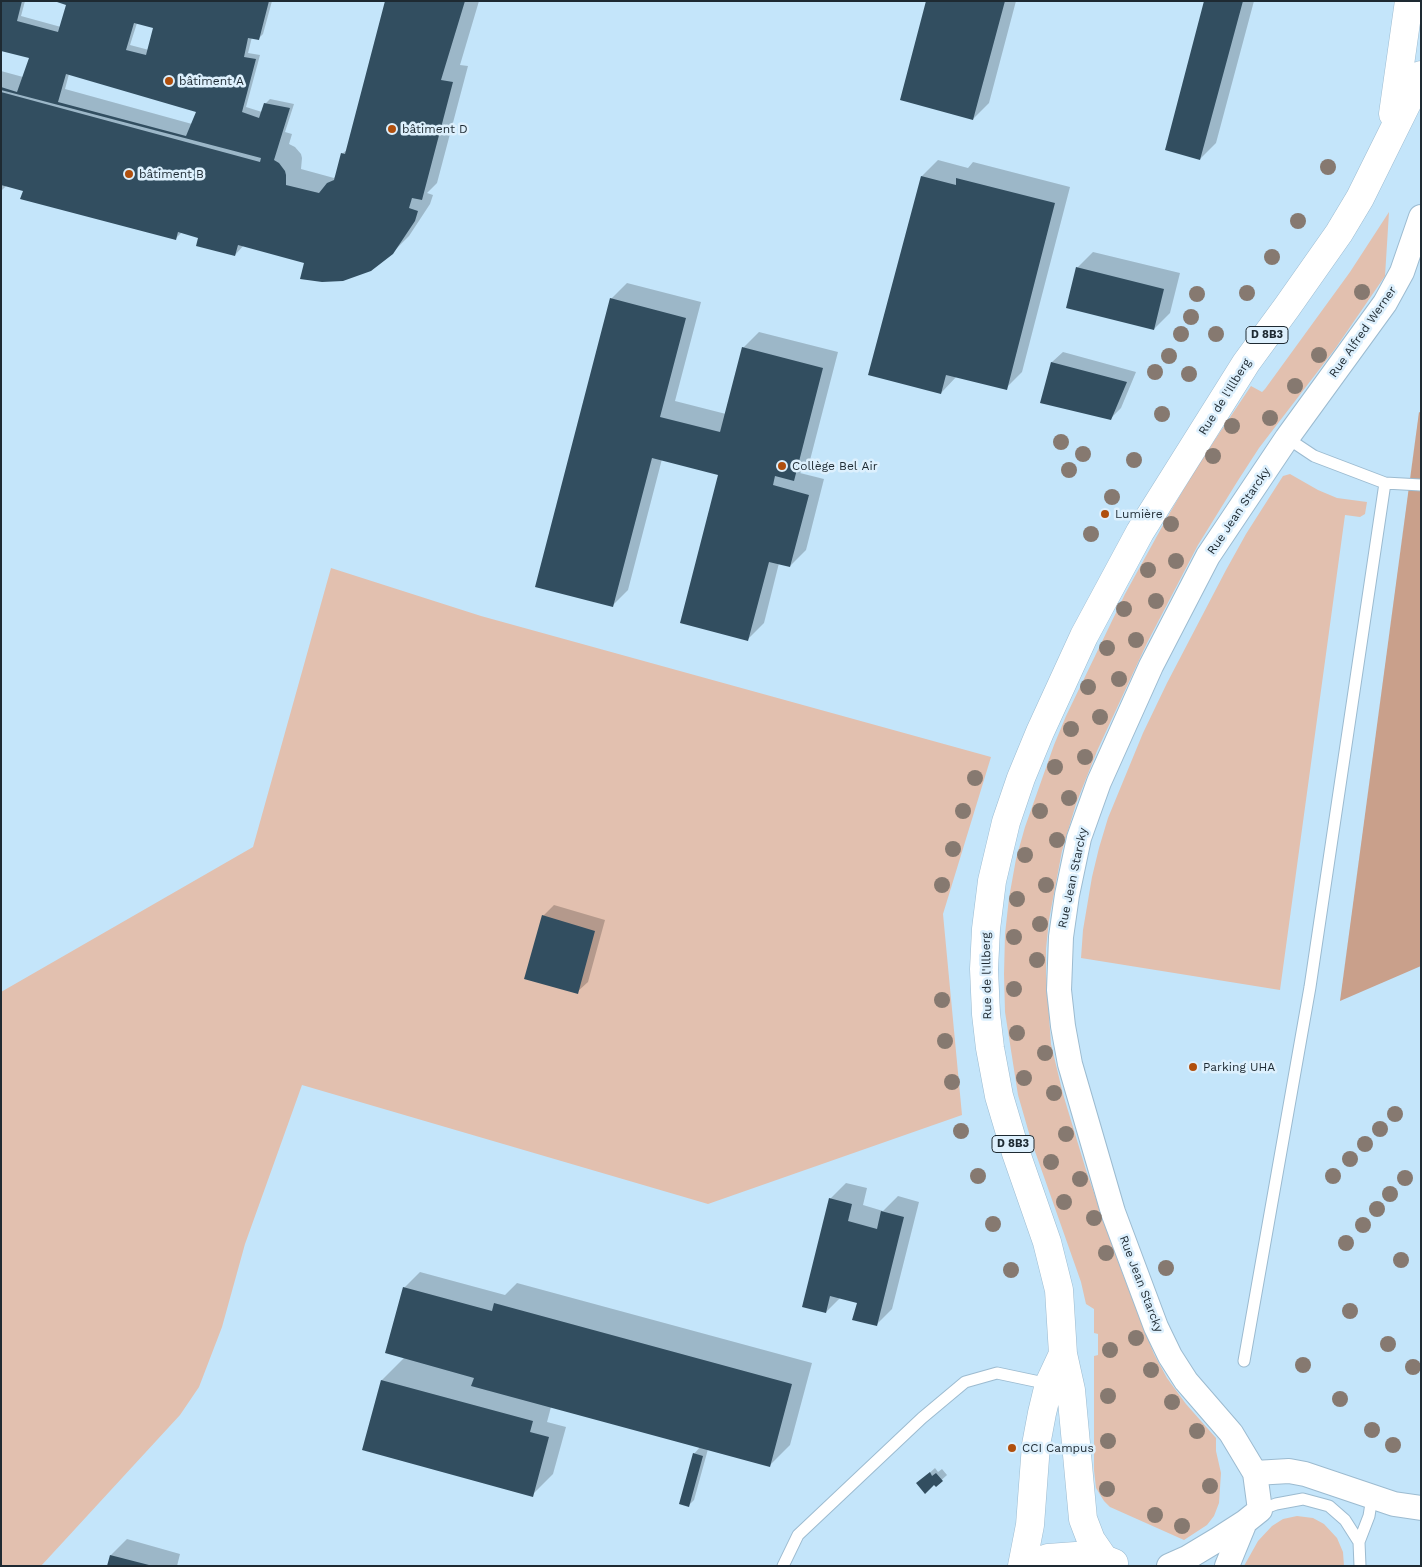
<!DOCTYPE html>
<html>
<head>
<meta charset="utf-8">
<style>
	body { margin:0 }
	#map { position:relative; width:1422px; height:1567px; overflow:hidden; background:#c4e5fa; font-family:"Work Sans",sans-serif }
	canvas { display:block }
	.frame { position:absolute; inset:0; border:2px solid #1e2a32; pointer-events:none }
</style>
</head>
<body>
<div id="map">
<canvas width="1422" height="1567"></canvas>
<div class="frame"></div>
</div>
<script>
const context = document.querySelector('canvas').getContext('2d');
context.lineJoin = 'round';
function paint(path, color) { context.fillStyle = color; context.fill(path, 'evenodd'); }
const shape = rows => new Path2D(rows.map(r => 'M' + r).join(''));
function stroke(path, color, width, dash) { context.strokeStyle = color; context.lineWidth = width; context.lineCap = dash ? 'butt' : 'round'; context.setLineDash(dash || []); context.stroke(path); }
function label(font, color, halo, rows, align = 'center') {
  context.font = font + ' "Work Sans",sans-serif'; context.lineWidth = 5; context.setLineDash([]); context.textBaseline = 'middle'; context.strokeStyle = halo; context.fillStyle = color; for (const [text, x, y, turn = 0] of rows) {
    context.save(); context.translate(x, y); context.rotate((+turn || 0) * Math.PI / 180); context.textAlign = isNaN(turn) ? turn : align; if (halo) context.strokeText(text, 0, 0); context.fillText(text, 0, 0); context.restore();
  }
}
const green = shape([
	[1389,212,1385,276,1335,349,1259,448,1237,482,1198,545,1147,643,1097,751,1076,804,1062,851,1049,920,1046,949,1046,973,1051,1044,1063,1094,1086,1170,1123,1275,1154,1354,1167,1378,1186,1404,1216,1438,1216,1451,1221,1473,1219,1503,1214,1516,1207,1525,1184,1540,1110,1507,1104,1501,1096,1488,1094,1470,1094,1356,1098,1355,1098,1334,1094,1333,1094,1309,1086,1304,1081,1282,1031,1140,1018,1095,1005,1012,1004,974,1005,934,1009,898,1016,859,1025,827,1054,745,1066,716,1125,594,1168,516,1196,468,1251,386,1262,392,1265,389,1350,272],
	[1290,474,1318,490,1337,498,1367,502,1365,514,1360,517,1345,515,1280,990,1081,958,1083,930,1092,877,1099,848,1108,818,1143,733,1167,683,1226,570,1246,534,1283,476],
	[331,568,481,616,991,757,943,914,962,1115,708,1204,302,1085,245,1244,222,1327,199,1387,180,1415,41,1566,1,1566,1,992,253,847],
	[1297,1516,1313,1518,1324,1524,1337,1538,1343,1552,1344,1566,1244,1566,1258,1541,1272,1526,1283,1519]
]);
const forest = shape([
	[1419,412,1421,413,1421,966,1340,1001]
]);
const shadow = shape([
	[1,1,25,1,21,16,61,27,67,4,56,1,272,1,263,34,258,39,252,37,248,53,260,55,246,107,262,112,265,104,270,99,294,104,285,132,292,134,289,144,295,147,301,154,302,158,301,169,334,178,336,175,342,154,349,148,386,1,479,1,460,65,468,66,437,183,427,193,433,195,430,204,409,236,392,253,306,262,244,245,235,255,200,237,182,232,175,239,24,190,7,185,1,191,1,71,23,77,30,57],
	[137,23,155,27,149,50,130,45],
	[69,74,198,111,192,124,65,89],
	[927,1,1016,1,989,103,973,119],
	[1206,1,1254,1,1216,143,1200,159],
	[938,160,968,168,973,162,1070,187,1022,372,1006,388,957,376,941,393,922,176],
	[1093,252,1180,273,1170,313,1154,329,1077,268],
	[627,283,701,302,675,401,726,414,743,348,759,332,838,352,809,464,800,473,824,479,806,550,790,566,779,563,764,623,748,639,719,474,662,459,628,590,612,606,611,299],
	[1063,352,1136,372,1121,408,1110,419,1042,402,1052,362],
	[554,905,605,920,588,982,577,992,543,916],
	[846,1183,867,1188,863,1205,883,1211,898,1196,919,1202,892,1309,876,1325,859,1302,840,1298,826,1312,830,1199],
	[420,1272,505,1295,517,1283,812,1363,790,1445,769,1466,708,1449,694,1500,689,1505,694,1454,700,1447,551,1407,547,1422,566,1427,553,1474,532,1495,363,1449,382,1380,405,1357,404,1288],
	[935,1468,938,1472,942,1469,947,1475,936,1485,923,1479],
	[127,1539,180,1554,177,1566,108,1566,111,1555]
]);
const building = shape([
	[1,1,22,1,17,21,58,32,66,5,54,1,269,1,259,40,248,38,244,57,256,59,242,112,259,118,264,103,290,108,274,160,279,163,285,171,286,175,286,185,319,193,327,183,334,180,341,153,345,154,385,1,465,1,441,80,453,82,422,200,412,198,409,208,418,211,415,221,393,254,371,271,343,281,322,282,300,279,304,263,238,245,235,256,196,246,198,238,178,232,176,240,20,199,23,191,1,185,1,92,260,162,261,158,1,90,1,87,17,92,29,58,1,51],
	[134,23,153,28,146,55,126,50],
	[66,74,196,112,186,136,58,102],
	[926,1,1005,1,973,120,900,100],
	[1204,1,1243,1,1200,160,1165,150],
	[921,176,956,185,956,178,1055,203,1007,390,946,375,941,394,868,375],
	[1076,267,1164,289,1154,330,1066,308],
	[610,298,686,318,660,417,720,432,742,347,823,368,794,481,775,476,773,485,809,495,790,567,769,562,748,641,680,623,718,475,652,458,613,607,535,587],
	[1051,362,1127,382,1111,420,1040,403],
	[542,915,595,931,578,994,524,979],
	[829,1198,852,1204,848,1221,877,1229,881,1211,904,1217,877,1326,852,1320,857,1303,830,1296,826,1313,802,1307],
	[403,1287,492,1311,494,1303,792,1384,770,1467,471,1386,474,1378,385,1353],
	[381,1380,533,1421,530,1432,549,1437,533,1497,362,1450],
	[693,1453,703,1456,689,1507,679,1504],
	[930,1472,932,1476,936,1473,943,1481,936,1487,934,1485,925,1494,916,1483],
	[110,1555,149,1565,149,1566,107,1566]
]);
const lane = shape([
	[1287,438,1314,456,1385,483,1421,485],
	[1244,1361,1310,987,1385,483],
	[1260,1510,1276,1504,1303,1499,1329,1506,1345,1520,1359,1542],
	[783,1566,798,1535,922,1418,965,1382,997,1373,1049,1384],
	[1360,1566,1359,1542,1369,1516,1372,1497]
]);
const street = shape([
	[1255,1473,1231,1433,1186,1381,1170,1356,1156,1327,1113,1212,1070,1064,1063,1026,1059,990,1061,937,1067,895,1079,838,1099,782,1151,666,1208,556,1287,438,1385,303,1402,272,1421,217],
	[1169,1566,1187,1558,1217,1540,1245,1522,1260,1510,1255,1473,1289,1471,1305,1474,1394,1504,1421,1508],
	[1227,1566,1245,1522]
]);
const primary = shape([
	[1393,114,1409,1],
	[1104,1559,1091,1540,1083,1519,1071,1390,1063,1354,1059,1290,1047,1242,1016,1153,999,1096,990,1048,986,1014,984,969,986,929,992,881,1006,822,1021,778,1040,732,1084,636,1140,532,1246,363,1287,307,1339,233,1360,198,1421,75],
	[1022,1566,1030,1525,1036,1445,1042,1413,1049,1384,1063,1354],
	[1024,1566,1048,1558,1076,1556,1104,1559,1114,1563]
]);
const trees = [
	[1328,167],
	[1298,221],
	[1272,257],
	[1362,292],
	[1247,293],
	[1197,294],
	[1191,317],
	[1181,334],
	[1216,334],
	[1319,355],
	[1169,356],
	[1155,372],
	[1189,374],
	[1295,386],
	[1162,414],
	[1270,418],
	[1232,426],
	[1061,442],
	[1083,454],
	[1213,456],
	[1134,460],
	[1069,470],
	[1112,497],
	[1171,524],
	[1091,534],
	[1176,561],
	[1148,570],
	[1156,601],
	[1124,609],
	[1136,640],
	[1107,648],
	[1119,679],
	[1088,687],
	[1100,717],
	[1071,729],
	[1085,757],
	[1055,767],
	[975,778],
	[1069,798],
	[963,811],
	[1040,811],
	[1057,840],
	[953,849],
	[1025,855],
	[942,885],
	[1046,885],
	[1017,899],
	[1040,924],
	[1014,937],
	[1037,960],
	[1014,989],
	[942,1000],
	[1017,1033],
	[945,1041],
	[1045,1053],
	[1024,1078],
	[952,1082],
	[1054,1093],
	[1395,1114],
	[1380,1129],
	[961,1131],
	[1066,1134],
	[1365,1144],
	[1350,1159],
	[1051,1162],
	[978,1176],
	[1333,1176],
	[1405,1178],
	[1080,1179],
	[1390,1194],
	[1064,1202],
	[1377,1209],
	[1094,1218],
	[993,1224],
	[1363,1225],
	[1346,1243],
	[1106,1253],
	[1401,1260],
	[1166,1268],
	[1011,1270],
	[1350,1311],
	[1136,1338],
	[1388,1344],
	[1110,1350],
	[1303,1365],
	[1413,1367],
	[1151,1370],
	[1108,1396],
	[1340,1399],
	[1172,1402],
	[1372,1430],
	[1197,1431],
	[1108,1441],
	[1393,1445],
	[1210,1486],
	[1107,1489],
	[1155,1515],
	[1182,1526]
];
const markers = [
	[169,81,5,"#b04f0d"],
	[392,129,5,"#b04f0d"],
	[129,174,5,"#b04f0d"],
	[782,466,5,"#b04f0d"],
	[1105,514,5,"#b04f0d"],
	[1193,1067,5,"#b04f0d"],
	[1012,1448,5,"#b04f0d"]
];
const shields = [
	[1267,335,42],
	[1013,1144,42]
];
const shieldNames = [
	["D 8B3",1267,335],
	["D 8B3",1013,1144]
];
const poiNames = [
	["bâtiment A",179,81],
	["bâtiment D",402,129],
	["bâtiment B",139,174],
	["Collège Bel Air",792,466],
	["Lumière",1115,514],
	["Parking UHA",1203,1067],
	["CCI Campus",1022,1448]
];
const streetNames = [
	["Rue Alfred Werner",1363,332,-55],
	["Rue de l'Illberg",1225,397,-58],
	["Rue Jean Starcky",1239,511,-56],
	["Rue Jean Starcky",1073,878,-78],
	["Rue de l'Illberg",987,976,-91],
	["Rue Jean Starcky",1141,1284,69]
];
paint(green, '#e2c0af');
paint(forest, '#c9a08b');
paint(shadow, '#0003');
paint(building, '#324e60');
stroke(lane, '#9cbbd0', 13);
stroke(street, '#9cbbd0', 26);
stroke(primary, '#9cbbd0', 29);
stroke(lane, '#fff', 11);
stroke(street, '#fff', 24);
stroke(primary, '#fff', 28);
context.fillStyle = '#867970';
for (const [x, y] of trees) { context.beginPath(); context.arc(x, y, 8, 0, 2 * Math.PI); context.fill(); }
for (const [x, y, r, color] of markers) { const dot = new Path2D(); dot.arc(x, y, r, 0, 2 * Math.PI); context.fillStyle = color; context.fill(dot); stroke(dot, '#ddf0fd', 2); }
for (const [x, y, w] of shields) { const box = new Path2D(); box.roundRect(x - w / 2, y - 8.5, w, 17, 4); context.fillStyle = '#ddf0fd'; context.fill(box); stroke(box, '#1e2a32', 1); }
label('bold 11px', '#1e2a32', null, shieldNames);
label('12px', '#1e2a32', '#ddf0fd', poiNames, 'left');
label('12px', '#1e2a32', '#ddf0fd', streetNames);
</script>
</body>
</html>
